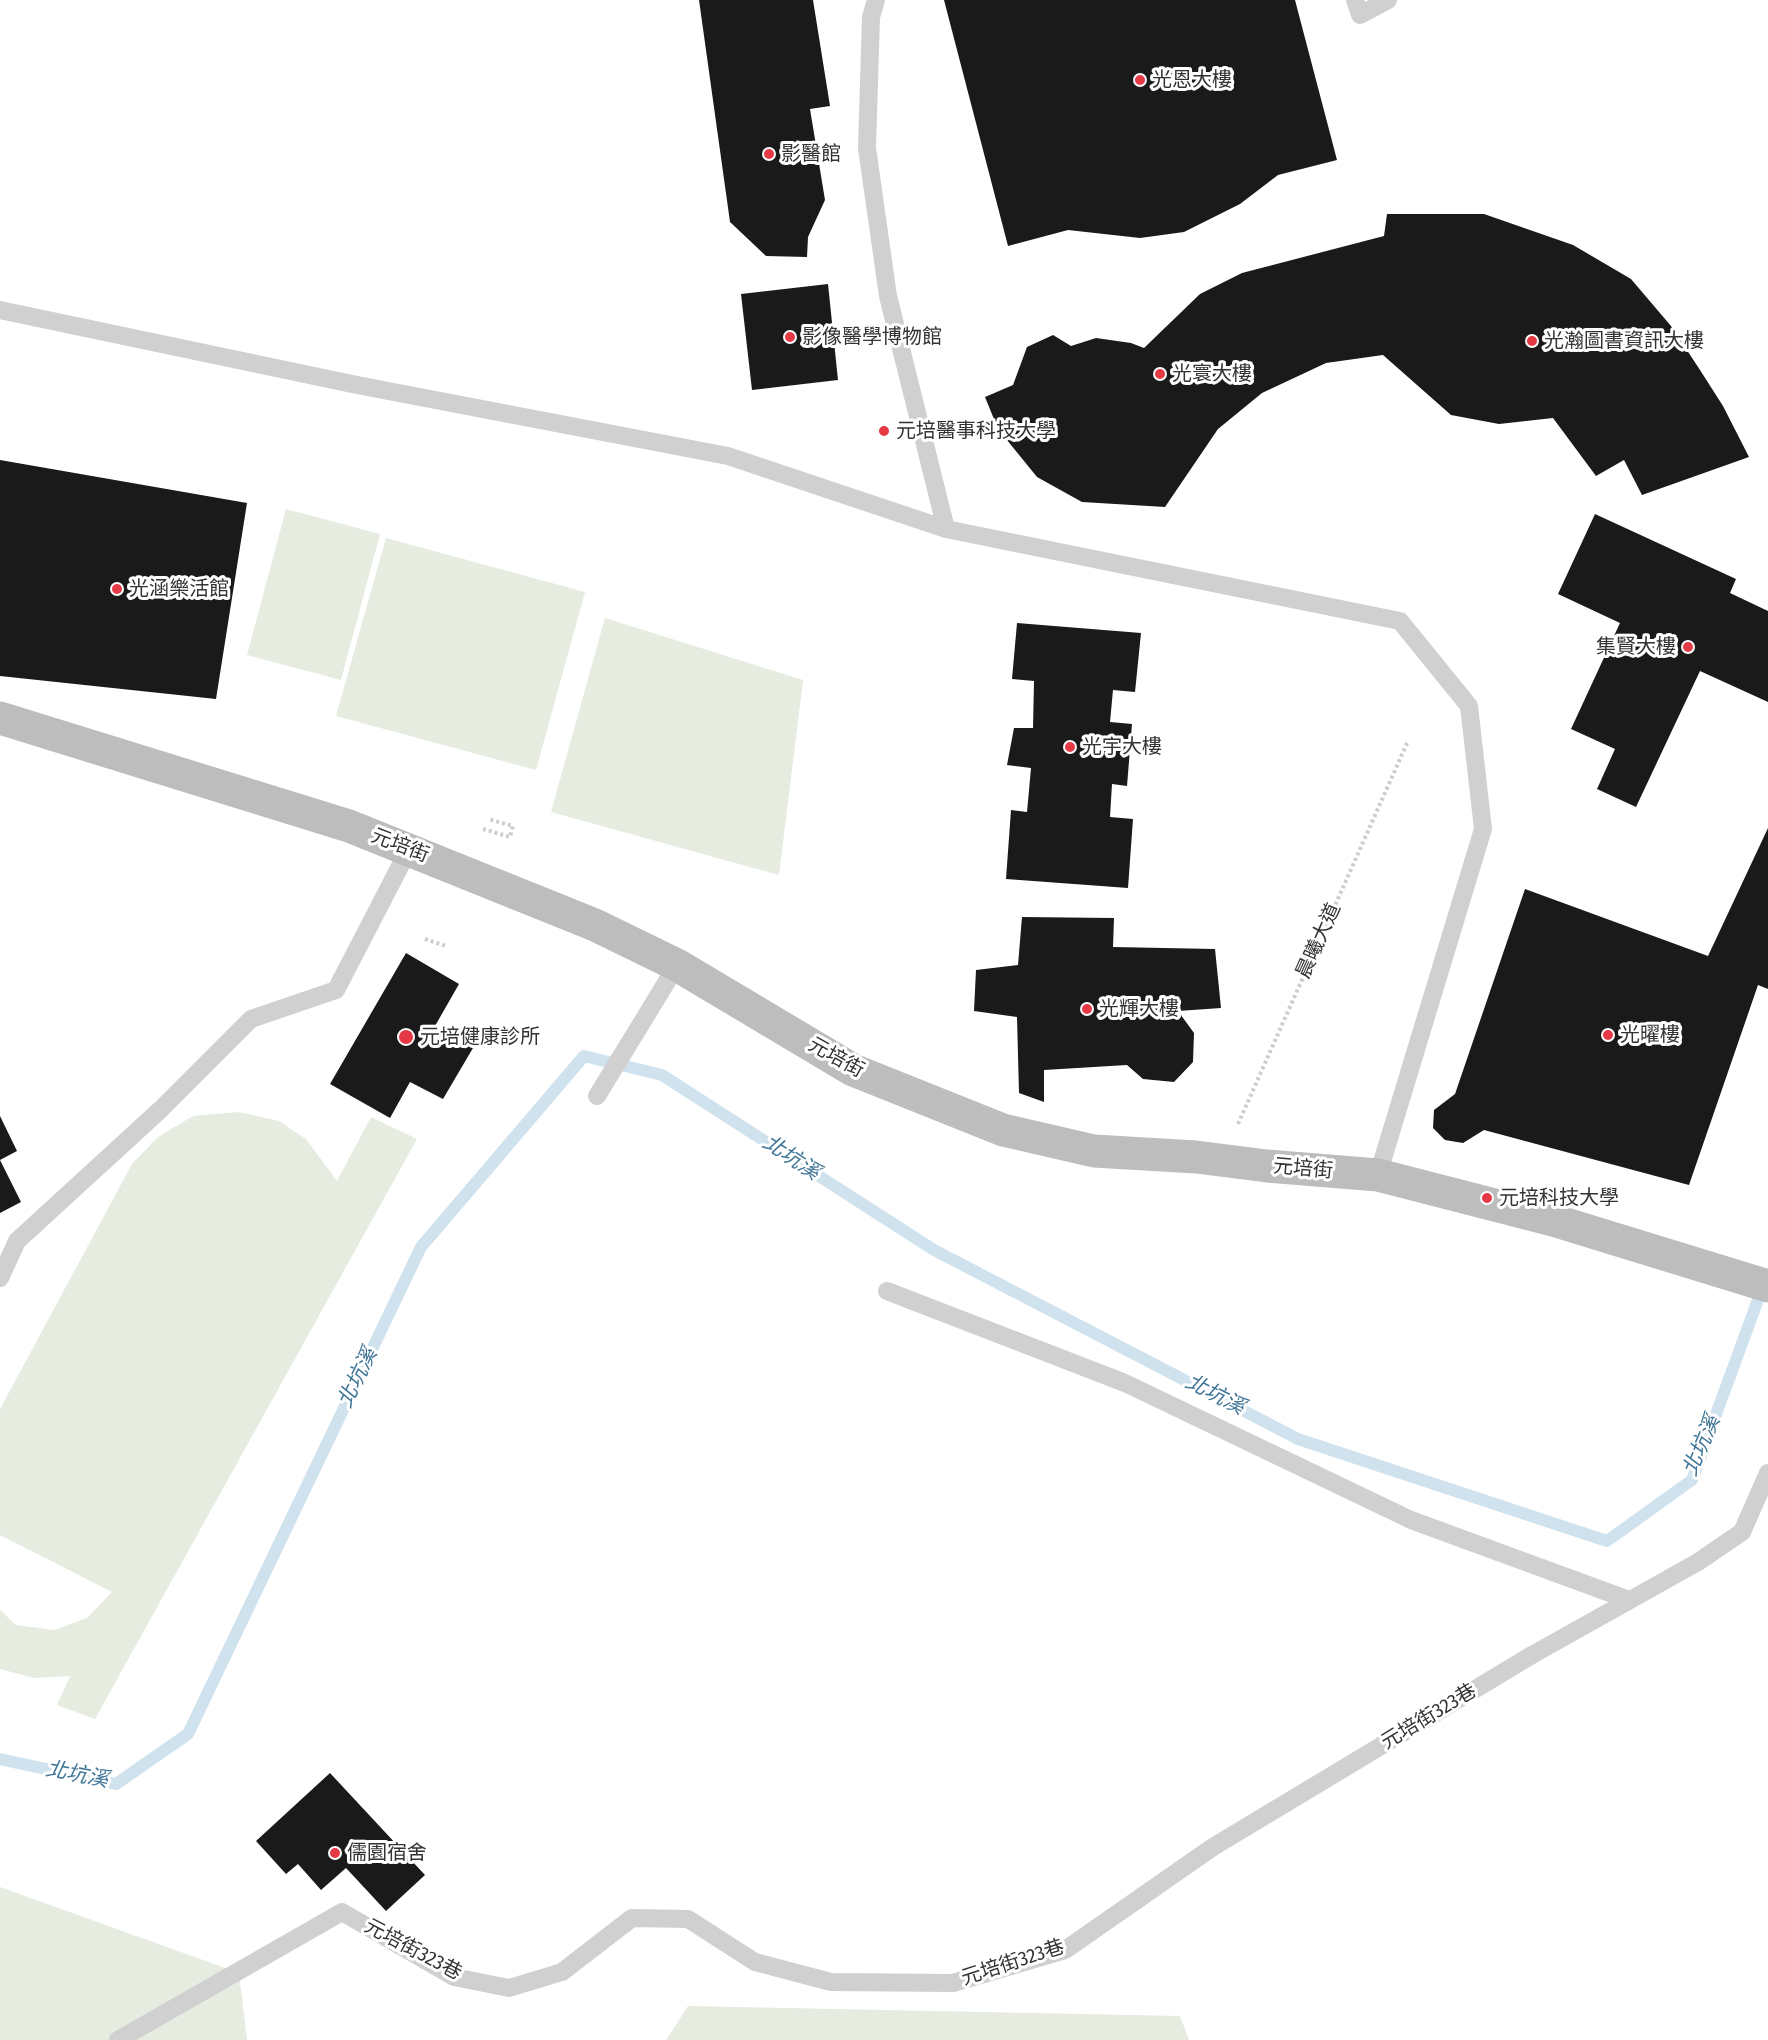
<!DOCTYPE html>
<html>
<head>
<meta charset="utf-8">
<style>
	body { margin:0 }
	canvas { display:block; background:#fff }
</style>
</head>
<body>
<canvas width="1768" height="2040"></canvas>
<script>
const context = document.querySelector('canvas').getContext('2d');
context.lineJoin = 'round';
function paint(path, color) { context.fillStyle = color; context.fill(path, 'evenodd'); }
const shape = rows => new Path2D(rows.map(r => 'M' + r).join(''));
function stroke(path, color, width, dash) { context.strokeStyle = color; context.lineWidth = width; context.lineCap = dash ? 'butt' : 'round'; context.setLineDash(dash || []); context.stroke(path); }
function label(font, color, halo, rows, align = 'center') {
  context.font = font + ' "Fira Sans Condensed","Noto Sans TC",sans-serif'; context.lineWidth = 6; context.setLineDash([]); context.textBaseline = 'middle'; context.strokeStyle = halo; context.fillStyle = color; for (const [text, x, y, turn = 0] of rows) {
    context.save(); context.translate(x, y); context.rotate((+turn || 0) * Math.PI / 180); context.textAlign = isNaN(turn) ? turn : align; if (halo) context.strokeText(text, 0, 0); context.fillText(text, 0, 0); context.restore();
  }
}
const green = shape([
	[286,509,380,534,341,680,247,655],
	[386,538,585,592,536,770,336,716],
	[605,618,803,680,779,875,551,812],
	[239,1112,279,1121,306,1139,337,1181,371,1117,417,1139,95,1719,57,1705,70,1676,34,1678,0,1669,0,1610,16,1625,54,1630,87,1618,112,1592,0,1535,0,1409,132,1164,158,1137,193,1116],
	[0,1887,239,1973,247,2040,0,2040],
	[688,2006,1180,2016,1189,2040,666,2040]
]);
const stream = shape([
	[0,1759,116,1784,188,1734,421,1247,584,1056,662,1075,934,1250,1298,1439,1607,1541,1692,1480,1763,1286]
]);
const building = shape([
	[699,0,813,0,830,106,810,109,825,200,808,237,807,257,766,256,730,222],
	[944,0,1295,0,1337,160,1278,175,1240,204,1184,232,1140,238,1068,230,1008,246],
	[1387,214,1484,214,1573,245,1631,279,1671,326,1700,370,1723,406,1749,457,1642,495,1624,460,1596,476,1553,418,1499,424,1451,415,1383,355,1326,363,1262,393,1218,429,1165,507,1082,502,1037,477,998,429,985,397,1013,385,1027,347,1053,335,1071,346,1096,338,1131,343,1144,348,1200,294,1242,273,1384,236],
	[828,284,838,380,752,390,741,294],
	[0,460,247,503,216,699,0,676],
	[1595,514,1736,579,1730,593,1768,611,1768,702,1700,671,1636,807,1597,789,1615,749,1571,729,1620,623,1558,594],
	[1017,623,1141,633,1135,692,1113,690,1110,722,1132,724,1127,786,1112,784,1110,817,1133,819,1128,888,1006,879,1011,810,1027,812,1031,768,1007,765,1014,728,1033,728,1034,681,1012,679],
	[1768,828,1768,989,1758,985,1689,1185,1484,1130,1463,1143,1445,1140,1433,1128,1434,1110,1455,1094,1525,889,1708,956],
	[1022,917,1114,918,1113,947,1215,949,1221,1008,1178,1011,1194,1033,1193,1062,1174,1082,1143,1079,1127,1065,1044,1070,1044,1102,1019,1093,1017,1017,974,1011,976,970,1018,965],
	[406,953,459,984,435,1026,473,1048,443,1099,410,1082,390,1118,330,1084],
	[0,1116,17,1151,0,1160],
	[0,1160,21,1202,0,1213],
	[330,1773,425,1875,386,1911,346,1868,321,1890,298,1864,286,1874,256,1841]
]);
const path = shape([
	[483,829,510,837,513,826,488,819],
	[425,939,446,946],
	[1238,1124,1408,741]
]);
const lane = shape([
	[876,0,871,17,867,148,888,296,946,529],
	[1355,0,1360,15,1388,0],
	[0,310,357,385,728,456,946,529,1400,621,1469,706,1483,829,1378,1175],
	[597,1096,677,965],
	[0,1278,17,1241,160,1110,251,1019,336,990,409,849],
	[887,1291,1125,1383,1411,1520,1629,1600],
	[118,2040,342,1912,454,1977,509,1988,562,1972,632,1918,688,1919,755,1962,831,1982,953,1983,1065,1950,1213,1847,1532,1655,1698,1562,1742,1532,1768,1473]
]);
const secondary = shape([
	[0,718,349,826,595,925,677,965,853,1070,1003,1130,1094,1151,1196,1157,1267,1166,1378,1175,1553,1220,1768,1286]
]);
const markers = [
	[1140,80,6,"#e63946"],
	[769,154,6,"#e63946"],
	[790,337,6,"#e63946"],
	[1532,341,6,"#e63946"],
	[1160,374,6,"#e63946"],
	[884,431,6,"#e63946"],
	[117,589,6,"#e63946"],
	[1688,647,6,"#e63946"],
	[1070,747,6,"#e63946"],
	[1087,1009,6,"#e63946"],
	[1608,1035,6,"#e63946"],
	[406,1037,8,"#e63946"],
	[1487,1198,6,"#e63946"],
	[335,1853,6,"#e63946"]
];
const poiNames = [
	["光恩大樓",1152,80],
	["影醫館",781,154],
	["影像醫學博物館",802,337],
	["光瀚圖書資訊大樓",1544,341],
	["光寰大樓",1172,374],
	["元培醫事科技大學",896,431],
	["光涵樂活館",129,589],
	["集賢大樓",1676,647,"right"],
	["光宇大樓",1082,747],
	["光輝大樓",1099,1009],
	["光曜樓",1620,1035],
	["元培健康診所",420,1037],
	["元培科技大學",1499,1198],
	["儒園宿舍",347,1853]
];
const streetNames = [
	["元培街",400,846,21],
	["晨曦大道",1319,941,-66],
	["元培街",836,1058,29],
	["元培街",1303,1169,5],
	["元培街323巷",1429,1717,-31],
	["元培街323巷",413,1950,28],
	["元培街323巷",1013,1963,-18]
];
const waterNames = [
	["北坑溪",791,1158,33],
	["北坑溪",358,1378,-64],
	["北坑溪",1215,1395,27],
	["北坑溪",1702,1446,-67],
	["北坑溪",77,1775,11]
];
paint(green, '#e6ecdf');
stroke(stream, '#cfe2ee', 12);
paint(building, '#1a1a1a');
stroke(path, '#cdcdcd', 4, [3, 3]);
stroke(lane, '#d0d0d0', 18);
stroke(secondary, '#bdbdbd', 33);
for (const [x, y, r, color] of markers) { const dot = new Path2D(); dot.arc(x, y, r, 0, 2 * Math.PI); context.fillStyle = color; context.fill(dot); stroke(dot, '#fff', 2); }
label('20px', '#333', '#fff', poiNames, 'left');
label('20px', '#333', '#fff', streetNames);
label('italic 21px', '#3f7597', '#fff', waterNames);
</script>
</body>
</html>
